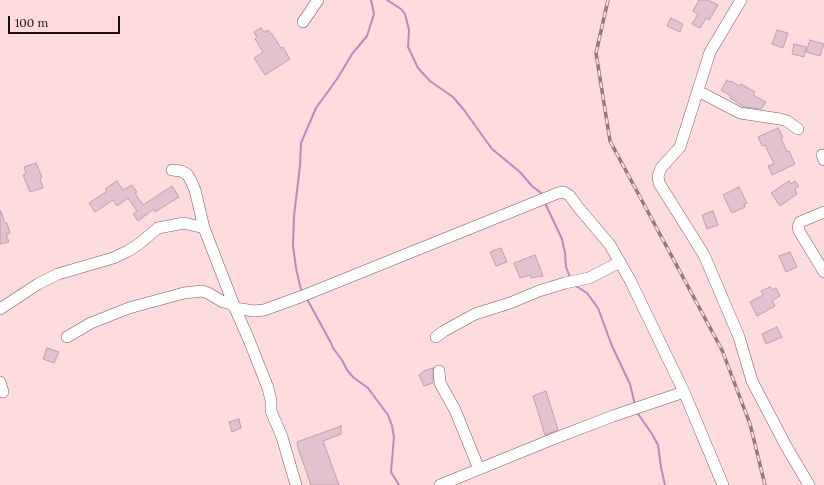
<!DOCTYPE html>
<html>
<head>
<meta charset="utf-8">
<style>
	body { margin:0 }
	#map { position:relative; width:824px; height:485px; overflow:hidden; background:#fedbdc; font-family:Lora,serif }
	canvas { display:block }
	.scale { position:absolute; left:8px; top:16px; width:112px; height:18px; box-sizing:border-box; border:2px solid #1a0f0f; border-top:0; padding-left:5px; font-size:12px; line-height:14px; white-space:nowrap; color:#1a0f0f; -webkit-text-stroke:3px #fedbdc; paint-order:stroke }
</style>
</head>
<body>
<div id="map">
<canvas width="824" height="485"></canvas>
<div class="scale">100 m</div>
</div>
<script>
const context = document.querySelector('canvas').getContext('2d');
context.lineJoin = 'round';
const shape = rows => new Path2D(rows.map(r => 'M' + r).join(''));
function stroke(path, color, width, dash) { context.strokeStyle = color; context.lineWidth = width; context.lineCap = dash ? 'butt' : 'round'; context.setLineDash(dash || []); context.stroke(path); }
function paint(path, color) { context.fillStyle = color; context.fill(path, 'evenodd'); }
const stream = shape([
	[387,0,401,9,405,14,409,30,408,47,418,68,430,81,453,97,464,110,492,149,520,172,532,186,541,193,542,195],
	[545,203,562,239,565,253,566,267,570,277],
	[576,286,587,293,598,308,612,346,630,384,635,405],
	[301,290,296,268,293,246,294,216,300,166,301,143,316,108,337,79,352,54,367,36,374,14,371,0],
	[307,299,331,343,333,348,342,360,347,370,354,378,368,388,388,415,392,426,394,437,391,472,399,485],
	[636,411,652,434,658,445,661,467,665,485]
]);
const building = shape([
	[699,0,708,0,718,5,709,20,706,18,700,28,692,24,698,14,693,11,699,0],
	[671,18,683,24,680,32,667,26,671,18],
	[261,28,264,32,268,30,271,34,272,34,281,48,283,47,290,59,265,75,254,58,263,52,255,39,257,37,254,32,261,28],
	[777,30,788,33,783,48,772,44,777,30],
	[810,40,824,44,820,56,806,52,810,40],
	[794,44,806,47,804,57,792,54,794,44],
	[727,80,730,82,731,81,740,86,741,84,755,92,753,95,766,102,761,109,744,107,730,98,731,96,721,90,727,80],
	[778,128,783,137,781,138,787,152,789,151,795,164,772,175,768,166,774,164,765,145,762,146,758,137,778,128],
	[36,163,42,177,40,178,43,188,30,192,23,175,26,174,24,167,36,163],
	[117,181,123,190,132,185,137,192,135,193,143,205,172,186,179,197,155,212,154,209,138,221,133,214,137,211,128,198,117,206,113,200,95,212,89,203,107,191,105,189,117,181],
	[789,181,791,184,795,181,799,186,795,189,797,194,780,206,771,193,789,181],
	[739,187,747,203,744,204,745,207,732,213,723,195,739,187],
	[0,211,1,211,5,223,7,223,10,233,6,234,9,242,0,244,0,211],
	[713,211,718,225,707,229,702,215,713,211],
	[501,248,507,262,496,266,490,252,501,248],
	[790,252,797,267,786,272,779,256,790,252],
	[535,255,543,276,531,278,530,275,520,278,514,263,535,255],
	[770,287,772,290,776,288,780,296,772,301,775,306,757,316,750,302,763,295,761,291,770,287],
	[777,327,782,337,766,344,762,334,777,327],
	[47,348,59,352,54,363,43,359,47,348],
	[433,368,433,383,424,386,419,375,424,371,433,368],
	[546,391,558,430,545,435,533,396,546,391],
	[239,419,241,428,232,432,229,422,239,419],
	[341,426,341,434,323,441,339,485,311,485,298,448,297,442,341,426]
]);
const minor = shape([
	[741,0,710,52,680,147,661,168,658,176,659,183,704,255,739,337,752,381,786,446,809,485],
	[303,22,318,0],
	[698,91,740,113,780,119,787,121,798,129],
	[822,155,824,160],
	[824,212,800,222,798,227,799,231,824,272],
	[204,228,235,308,254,311,264,310,300,297,558,193,564,192,570,196,578,207,610,245,630,280,684,392,723,485],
	[0,309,38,284,58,274,113,258,128,251,139,244,158,228,184,223,204,228,195,190,190,179,187,174,181,171,172,170],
	[67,337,91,323,129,308,184,293,202,291,208,293,223,302,230,303,235,308,249,340,268,388,271,401,271,411,282,437,296,485],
	[436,337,444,331,475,314,510,303,539,291,565,283,589,278,620,262],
	[439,371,440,383,455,410,479,469],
	[0,382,3,392],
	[440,485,553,439,613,416,684,392]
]);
const rail = shape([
	[608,0,596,53,610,141,722,350,750,424,765,485]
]);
stroke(stream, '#bc89c0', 2);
paint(building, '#e1c2cf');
stroke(building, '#bea0ad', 1);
stroke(minor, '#785a5b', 12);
stroke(minor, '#fff', 11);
stroke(rail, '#927a7b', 3.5);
stroke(rail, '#fedbdc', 2, [6]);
</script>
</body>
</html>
